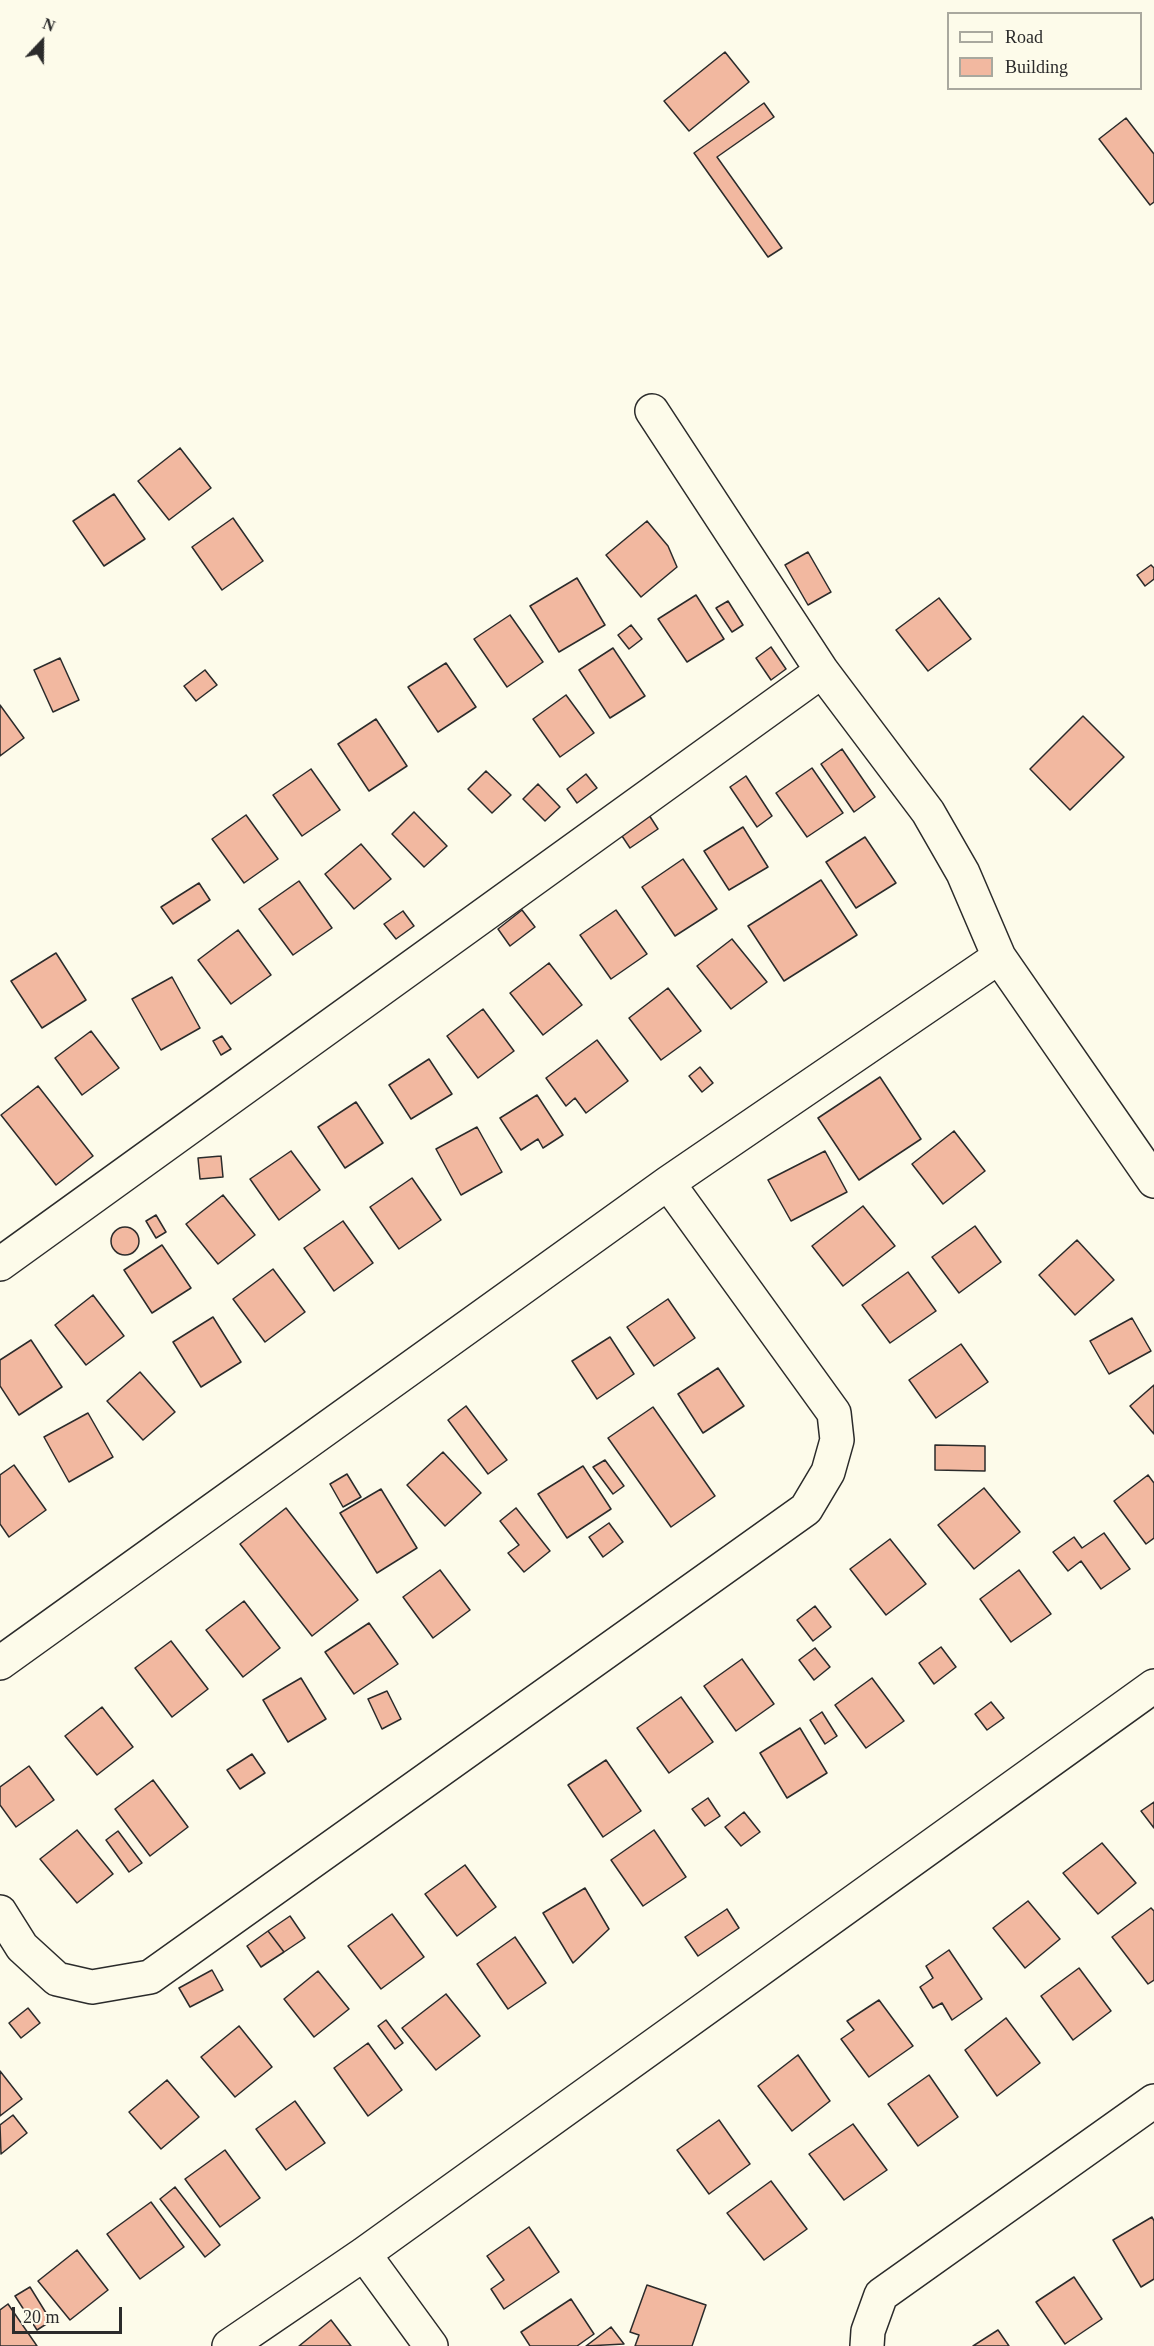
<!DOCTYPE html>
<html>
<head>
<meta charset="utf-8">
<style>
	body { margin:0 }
	#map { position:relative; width:1154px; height:2346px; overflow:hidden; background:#fdfbea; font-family:Georgia,serif }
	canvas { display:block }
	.legend { position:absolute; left:947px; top:12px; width:195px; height:78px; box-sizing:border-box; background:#fdfbea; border:2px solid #a9a89e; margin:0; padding:8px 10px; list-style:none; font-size:18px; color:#2b2b2b }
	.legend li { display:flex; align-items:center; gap:12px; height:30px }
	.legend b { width:30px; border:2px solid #a9a89e }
	.north { position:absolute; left:12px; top:12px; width:60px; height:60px; -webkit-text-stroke:4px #fdfbea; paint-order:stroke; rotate:22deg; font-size:16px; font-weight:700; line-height:24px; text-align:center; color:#2b2b2b }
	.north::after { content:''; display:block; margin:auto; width:21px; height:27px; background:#2b2b2b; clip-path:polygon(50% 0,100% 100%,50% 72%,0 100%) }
	.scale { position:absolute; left:12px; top:2307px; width:110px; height:27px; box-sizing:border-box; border:3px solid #2b2b2b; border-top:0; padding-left:8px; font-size:18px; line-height:21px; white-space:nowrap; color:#2b2b2b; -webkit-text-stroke:4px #fdfbea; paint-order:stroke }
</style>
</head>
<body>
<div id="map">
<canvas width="1154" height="2346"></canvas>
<ul class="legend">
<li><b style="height:8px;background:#fdfbea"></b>Road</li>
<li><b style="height:16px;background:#f2b8a0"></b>Building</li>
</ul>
<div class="north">N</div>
<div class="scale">20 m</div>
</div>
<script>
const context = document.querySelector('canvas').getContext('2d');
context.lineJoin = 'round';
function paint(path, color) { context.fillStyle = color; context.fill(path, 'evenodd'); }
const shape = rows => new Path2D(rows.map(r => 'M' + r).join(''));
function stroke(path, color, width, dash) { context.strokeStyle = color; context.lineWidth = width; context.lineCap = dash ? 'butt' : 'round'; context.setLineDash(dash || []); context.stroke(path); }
const building = shape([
	[725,52,749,82,689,131,664,101,725,52],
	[764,103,774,117,717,157,782,248,768,257,694,153,764,103],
	[1126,118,1154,154,1154,202,1150,205,1099,139,1126,118],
	[180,448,211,488,169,520,138,481,180,448],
	[114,494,145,539,104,566,73,521,114,494],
	[233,518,263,561,222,590,192,547,233,518],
	[647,521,668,546,677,567,641,597,606,555,647,521],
	[808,552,831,592,808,605,785,565,808,552],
	[1151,565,1154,568,1154,579,1145,586,1137,575,1151,565],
	[577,578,605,625,559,652,530,606,577,578],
	[696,595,724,639,687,662,658,619,696,595],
	[939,598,971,639,928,671,896,630,939,598],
	[728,601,743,625,732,632,716,608,728,601],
	[510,615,543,662,507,687,474,639,510,615],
	[631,625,642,639,629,649,618,635,631,625],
	[771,647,786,669,771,680,756,658,771,647],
	[613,648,645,696,610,718,579,670,613,648],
	[60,658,79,700,53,712,34,670,60,658],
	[446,663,476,707,438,732,408,687,446,663],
	[205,670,217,685,196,701,184,686,205,670],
	[566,695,594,733,560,757,533,719,566,695],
	[0,705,24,738,0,756,0,705],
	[1083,716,1124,757,1070,810,1030,769,1083,716],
	[376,719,407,766,369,791,338,744,376,719],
	[842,749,875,797,854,812,821,764,842,749],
	[812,768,843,813,807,837,776,793,812,768],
	[311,769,340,810,302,836,273,795,311,769],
	[486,771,511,795,492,813,468,789,486,771],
	[586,774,597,788,577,803,567,789,586,774],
	[746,776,772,816,757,827,730,787,746,776],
	[538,784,560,807,545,821,523,799,538,784],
	[414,812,447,846,424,867,392,834,414,812],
	[246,815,278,859,244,883,212,839,246,815],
	[649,815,658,829,630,848,620,833,649,815],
	[743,827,768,867,729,890,704,851,743,827],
	[865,837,896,883,856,908,826,862,865,837],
	[361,844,391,879,354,909,325,874,361,844],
	[683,859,717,909,675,936,642,887,683,859],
	[821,880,857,935,784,981,748,926,821,880],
	[299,881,332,928,293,955,259,909,299,881],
	[199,883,210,900,173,924,161,907,199,883],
	[522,910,535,927,510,946,498,929,522,910],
	[616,910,647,954,611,979,580,935,616,910],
	[403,911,414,926,396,939,384,924,403,911],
	[238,930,271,975,231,1004,198,960,238,930],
	[732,939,767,982,731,1009,697,966,732,939],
	[56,953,86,1000,42,1028,11,981,56,953],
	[549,963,582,1005,543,1035,510,993,549,963],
	[172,977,200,1028,161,1050,132,999,172,977],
	[668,988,701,1031,661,1060,629,1018,668,988],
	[483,1009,514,1051,478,1078,447,1036,483,1009],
	[91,1031,119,1068,82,1095,55,1058,91,1031],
	[222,1036,231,1049,221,1055,213,1041,222,1036],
	[597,1040,628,1081,586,1113,575,1098,566,1106,546,1078,597,1040],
	[429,1059,452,1094,411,1119,389,1085,429,1059],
	[700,1067,713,1083,702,1092,689,1076,700,1067],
	[880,1077,921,1139,859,1180,818,1118,880,1077],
	[38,1086,93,1156,56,1185,1,1115,38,1086],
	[537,1095,563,1135,543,1148,538,1139,521,1150,500,1118,537,1095],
	[356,1102,383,1143,345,1168,318,1127,356,1102],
	[477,1127,502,1172,461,1195,436,1149,477,1127],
	[954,1131,985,1171,943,1204,912,1164,954,1131],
	[291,1151,320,1190,279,1220,250,1179,291,1151],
	[825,1151,847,1192,791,1221,768,1180,825,1151],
	[221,1156,223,1177,200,1179,198,1158,221,1156],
	[412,1178,441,1220,399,1249,370,1207,412,1178],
	[223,1195,255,1235,218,1264,186,1224,223,1195],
	[863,1206,895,1246,843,1286,812,1246,863,1206],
	[156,1215,166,1232,156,1238,146,1221,156,1215],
	[343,1221,373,1263,334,1291,304,1248,343,1221],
	[975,1226,1001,1262,959,1293,932,1257,975,1226],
	'111 1241a14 14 0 1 1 28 0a14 14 0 1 1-28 0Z',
	[1077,1240,1114,1280,1075,1315,1039,1275,1077,1240],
	[162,1245,191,1288,152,1313,124,1270,162,1245],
	[273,1269,305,1312,265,1342,233,1299,273,1269],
	[908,1272,936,1311,890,1343,862,1305,908,1272],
	[93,1295,124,1336,86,1365,55,1325,93,1295],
	[668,1299,695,1338,654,1366,627,1327,668,1299],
	[213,1317,241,1362,201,1387,173,1342,213,1317],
	[1132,1318,1151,1351,1109,1374,1090,1341,1132,1318],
	[610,1337,634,1374,597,1399,572,1361,610,1337],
	[31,1340,62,1387,19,1415,0,1386,0,1360,31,1340],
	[961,1344,988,1382,936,1418,909,1380,961,1344],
	[718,1368,744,1406,703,1433,678,1394,718,1368],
	[140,1372,175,1412,143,1440,107,1401,140,1372],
	[1154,1385,1154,1434,1130,1406,1154,1385],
	[466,1406,507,1460,488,1474,448,1420,466,1406],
	[653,1407,715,1496,671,1527,608,1438,653,1407],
	[88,1413,113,1457,69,1482,44,1437,88,1413],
	[935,1445,985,1446,985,1471,935,1470,935,1445],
	[443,1452,481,1493,445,1526,407,1485,443,1452],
	[605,1460,624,1486,613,1494,593,1467,605,1460],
	[14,1465,46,1510,9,1537,0,1524,0,1475,14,1465],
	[583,1466,611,1509,567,1538,538,1494,583,1466],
	[347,1474,361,1497,343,1507,330,1484,347,1474],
	[1148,1475,1154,1483,1154,1538,1146,1544,1114,1501,1148,1475],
	[984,1488,1020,1532,974,1569,938,1525,984,1488],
	[381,1489,417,1548,377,1573,340,1513,381,1489],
	[286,1508,358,1600,312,1636,240,1544,286,1508],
	[516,1508,550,1551,524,1572,508,1553,519,1545,500,1521,516,1508],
	[609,1523,623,1542,603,1557,589,1537,609,1523],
	[1104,1533,1130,1569,1101,1589,1081,1561,1068,1571,1053,1552,1074,1537,1082,1548,1104,1533],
	[890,1539,926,1584,886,1615,850,1569,890,1539],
	[440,1570,470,1610,433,1638,403,1597,440,1570],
	[1019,1570,1051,1614,1011,1642,980,1599,1019,1570],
	[244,1601,280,1648,243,1677,206,1630,244,1601],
	[815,1606,831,1627,813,1641,797,1620,815,1606],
	[369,1623,398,1664,354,1694,325,1652,369,1623],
	[171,1641,208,1689,172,1717,135,1668,171,1641],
	[941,1647,956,1667,934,1684,919,1663,941,1647],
	[815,1648,830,1667,814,1680,799,1660,815,1648],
	[742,1659,774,1704,736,1731,704,1686,742,1659],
	[301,1678,326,1719,288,1742,263,1700,301,1678],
	[872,1678,904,1721,866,1748,835,1705,872,1678],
	[387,1691,401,1719,382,1729,368,1699,387,1691],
	[681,1697,713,1742,669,1773,637,1728,681,1697],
	[991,1702,1004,1718,987,1730,975,1714,991,1702],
	[102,1707,133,1747,97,1775,65,1736,102,1707],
	[822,1712,837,1736,825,1744,810,1720,822,1712],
	[800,1728,827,1773,787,1798,760,1753,800,1728],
	[252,1754,265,1773,240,1789,227,1770,252,1754],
	[606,1760,641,1811,603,1837,568,1785,606,1760],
	[29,1766,54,1800,16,1827,0,1805,0,1787,29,1766],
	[153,1780,188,1827,150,1856,115,1809,153,1780],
	[708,1798,720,1816,705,1826,692,1809,708,1798],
	[1154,1802,1154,1828,1141,1811,1154,1802],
	[744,1812,760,1832,741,1846,725,1827,744,1812],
	[77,1830,113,1874,77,1903,40,1859,77,1830],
	[654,1830,686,1877,643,1906,611,1860,654,1830],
	[118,1831,142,1863,129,1872,106,1840,118,1831],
	[1102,1843,1136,1883,1098,1914,1063,1873,1102,1843],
	[465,1865,496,1907,457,1936,425,1894,465,1865],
	[585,1888,609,1929,573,1963,543,1913,585,1888],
	[1028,1901,1060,1939,1025,1968,993,1928,1028,1901],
	[1151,1908,1154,1911,1154,1980,1148,1984,1112,1937,1151,1908],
	[727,1909,739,1928,698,1956,685,1937,727,1909],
	[392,1914,424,1957,381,1989,348,1946,392,1914],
	[290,1916,305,1938,284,1952,268,1931,290,1916],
	[268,1931,284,1952,261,1967,247,1946,268,1931],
	[515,1937,546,1983,508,2009,477,1964,515,1937],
	[949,1950,982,1999,952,2020,942,2003,933,2008,920,1987,933,1978,926,1966,949,1950],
	[1079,1968,1111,2011,1073,2040,1041,1996,1079,1968],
	[212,1970,223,1990,190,2007,179,1988,212,1970],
	[318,1971,349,2009,314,2037,284,1999,318,1971],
	[446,1994,480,2036,436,2070,402,2028,446,1994],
	[879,2000,913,2046,869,2077,841,2039,854,2030,847,2021,879,2000],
	[28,2008,40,2023,21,2038,9,2023,28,2008],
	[1006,2018,1040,2063,997,2096,965,2050,1006,2018],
	[386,2020,403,2043,395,2049,378,2026,386,2020],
	[239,2026,272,2067,235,2097,201,2057,239,2026],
	[368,2043,402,2090,368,2116,334,2068,368,2043],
	[798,2055,830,2101,792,2131,758,2086,798,2055],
	[0,2071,22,2099,0,2116,0,2071],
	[929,2075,958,2117,918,2146,888,2104,929,2075],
	[167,2080,199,2117,161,2149,129,2112,167,2080],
	[295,2101,325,2143,286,2170,256,2129,295,2101],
	[13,2115,27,2133,1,2154,0,2125,13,2115],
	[719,2120,750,2164,709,2194,677,2150,719,2120],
	[853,2124,887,2170,844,2200,809,2154,853,2124],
	[225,2150,260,2198,220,2227,185,2179,225,2150],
	[771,2181,807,2229,764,2260,727,2213,771,2181],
	[175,2187,220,2245,205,2257,160,2199,175,2187],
	[151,2202,184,2247,140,2279,107,2234,151,2202],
	[1152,2217,1154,2221,1154,2279,1141,2287,1113,2240,1152,2217],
	[529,2227,559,2272,504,2309,491,2289,504,2280,487,2256,529,2227],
	[77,2250,108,2290,70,2320,38,2281,77,2250],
	[1074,2277,1102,2319,1065,2344,1036,2302,1074,2277],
	[647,2285,706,2305,692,2346,635,2346,639,2335,630,2332,647,2285],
	[30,2287,51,2321,37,2330,15,2296,30,2287],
	[571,2299,594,2334,577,2346,530,2346,521,2332,571,2299],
	[8,2304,37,2346,0,2346,0,2310,8,2304],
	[331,2320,351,2346,299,2346,331,2320],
	[611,2327,624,2344,586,2346,611,2327],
	[998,2330,1009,2346,973,2346,998,2330]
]);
const minor = shape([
	[652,411,822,671,928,812,963,873,999,957],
	[0,1264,822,671],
	[0,1663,668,1183,999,957,1154,1181],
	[0,1912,22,1947,57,1979,92,1987,150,1977,806,1509,828,1472,837,1440,834,1413,668,1183],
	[364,2254,431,2346],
	[229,2346,364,2254,1154,1686],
	[867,2346,868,2331,881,2295,1154,2101]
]);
paint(building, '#f2b8a0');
stroke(building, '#2b2b2b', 1.5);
stroke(minor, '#2b2b2b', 36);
stroke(minor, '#fdfbea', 33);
</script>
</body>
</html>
